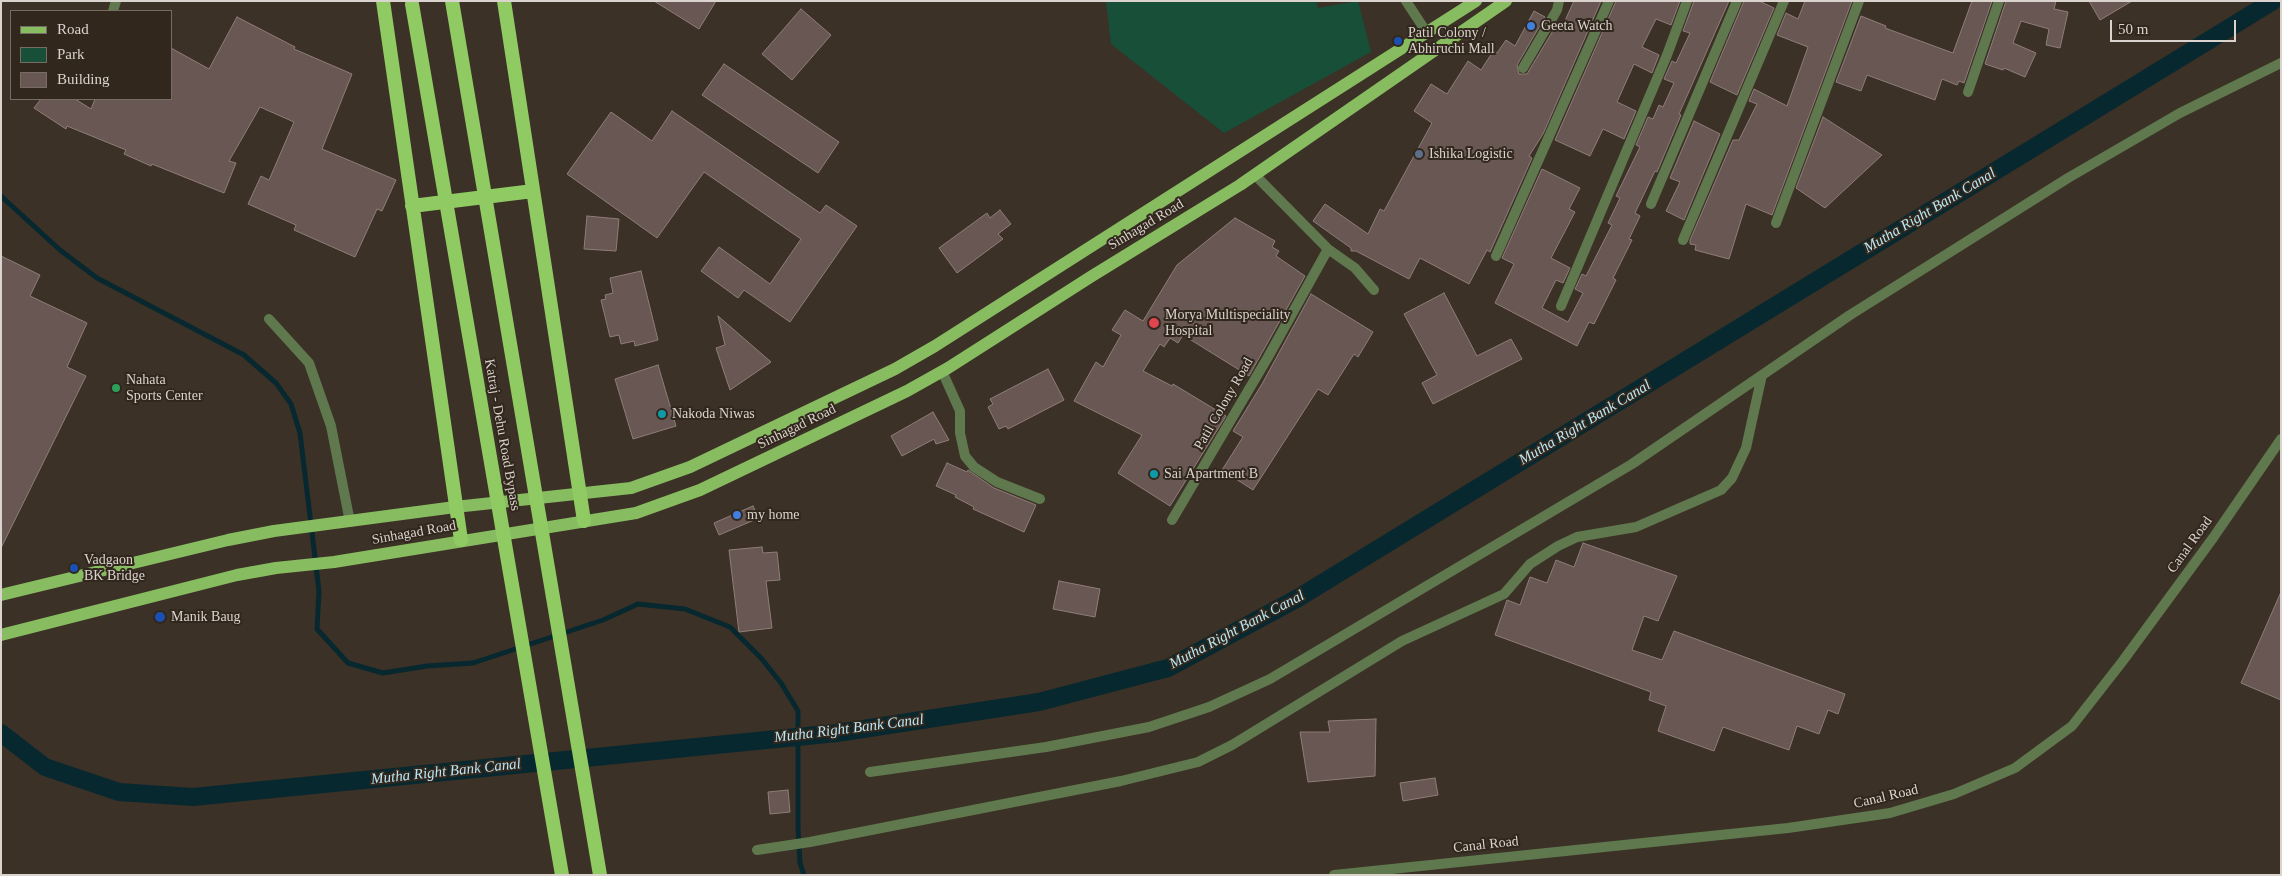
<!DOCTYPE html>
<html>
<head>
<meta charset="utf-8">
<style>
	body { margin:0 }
	#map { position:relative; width:2282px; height:876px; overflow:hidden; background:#3b3126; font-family:Georgia,serif }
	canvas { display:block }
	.frame { position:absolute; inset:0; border:2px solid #dbd4ce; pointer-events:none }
	.legend { position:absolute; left:10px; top:10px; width:162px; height:90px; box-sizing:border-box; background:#31271d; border:1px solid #756c64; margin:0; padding:6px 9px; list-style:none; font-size:15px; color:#dbd4ce }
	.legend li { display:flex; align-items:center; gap:10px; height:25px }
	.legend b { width:25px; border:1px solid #756c64 }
	.scale { position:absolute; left:2110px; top:20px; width:126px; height:22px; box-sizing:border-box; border:2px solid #dbd4ce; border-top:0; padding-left:6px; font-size:15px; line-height:18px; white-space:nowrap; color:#dbd4ce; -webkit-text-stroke:4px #31271d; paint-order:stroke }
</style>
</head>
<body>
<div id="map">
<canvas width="2282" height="876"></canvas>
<div class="frame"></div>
<ul class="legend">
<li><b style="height:6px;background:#88bc60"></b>Road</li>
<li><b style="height:14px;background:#174f39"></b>Park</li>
<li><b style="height:14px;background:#685753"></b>Building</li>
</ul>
<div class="scale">50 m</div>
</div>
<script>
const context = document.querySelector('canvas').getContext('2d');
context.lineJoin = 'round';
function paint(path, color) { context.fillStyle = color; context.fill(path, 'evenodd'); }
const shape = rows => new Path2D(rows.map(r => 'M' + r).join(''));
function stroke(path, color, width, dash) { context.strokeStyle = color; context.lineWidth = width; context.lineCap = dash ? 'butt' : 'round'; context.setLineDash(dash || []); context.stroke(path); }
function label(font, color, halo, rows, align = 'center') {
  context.font = font + ' Georgia,serif'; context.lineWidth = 4; context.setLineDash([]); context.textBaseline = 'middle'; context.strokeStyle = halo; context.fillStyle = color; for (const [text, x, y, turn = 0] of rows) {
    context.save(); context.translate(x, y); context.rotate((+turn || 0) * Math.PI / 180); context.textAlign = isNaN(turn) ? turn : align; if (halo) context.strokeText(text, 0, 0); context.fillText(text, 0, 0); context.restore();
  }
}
const green = shape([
	[1106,1,1316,1,1318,8,1358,1,1371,52,1224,133,1111,44]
]);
const stream = shape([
	[1,196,60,250,97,278,244,355,276,383,291,404,300,433,319,591,317,629,348,663,383,673,427,666,473,663,603,620,638,604,685,609,730,627,761,658,781,683,798,711,798,829,800,863,804,875]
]);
const canal = shape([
	[1,733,45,767,119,792,193,797,837,733,1039,702,1168,668,1298,598,2273,1]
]);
const building = shape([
	[654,1,716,1,699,29,654,1],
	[1574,1,1601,1,1543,134,1529,156,1532,158,1490,252,1487,250,1469,284,1420,258,1409,279,1356,251,1351,251,1351,248,1313,221,1325,204,1368,234,1380,209,1384,211,1432,123,1414,111,1431,84,1447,94,1468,61,1481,70,1494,50,1497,53,1506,40,1515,46,1534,11,1545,17,1517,65,1519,74,1527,74,1557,24,1562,27,1574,1],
	[1616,1,1680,1,1671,25,1656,19,1642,47,1659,55,1652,73,1634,64,1617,102,1636,111,1624,139,1603,129,1590,156,1555,140,1616,1],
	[1694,1,1729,1,1679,114,1681,115,1657,172,1655,171,1635,213,1640,216,1629,239,1632,240,1613,278,1616,280,1594,324,1589,322,1577,346,1495,303,1514,264,1502,258,1542,169,1580,188,1569,209,1575,212,1551,258,1570,268,1563,283,1556,280,1542,308,1568,322,1583,293,1575,289,1582,274,1586,276,1612,225,1608,223,1620,198,1616,196,1640,147,1636,145,1648,117,1653,119,1659,105,1663,107,1674,83,1664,79,1672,61,1676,63,1690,33,1683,31,1694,1],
	[1744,1,1759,1,1774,8,1737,95,1710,82,1744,1],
	[1805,1,1852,1,1772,215,1746,204,1729,259,1695,250,1696,245,1690,244,1690,240,1733,140,1739,140,1757,104,1749,101,1754,89,1787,106,1808,47,1777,35,1786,13,1798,19,1805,1],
	[1972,1,1992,1,1964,83,1959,81,1957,85,1942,79,1935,100,1867,75,1861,91,1836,82,1861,16,1886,26,1885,28,1953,53,1972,1],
	[2006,1,2056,1,2054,9,2068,12,2060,48,2046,45,2049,29,2021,21,2013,43,2036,53,2025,77,2004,68,2003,70,1985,64,2006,1],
	[2089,1,2132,1,2100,20,2089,1],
	[801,9,831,35,792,80,762,54,801,9],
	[237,17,295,47,294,49,352,74,322,149,396,180,382,211,377,209,355,257,294,230,296,225,248,204,261,176,269,180,294,122,260,107,229,161,236,163,224,193,152,164,151,166,124,154,126,150,67,126,66,129,34,108,41,99,75,99,91,109,95,99,171,99,171,48,209,69,237,17],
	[724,64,839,142,818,173,702,95,724,64],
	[672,111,820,213,826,205,857,226,790,322,744,290,738,298,701,271,719,247,770,284,801,239,704,172,657,238,567,174,611,112,652,141,672,111],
	[1823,117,1882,155,1825,208,1796,188,1823,117],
	[1694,121,1720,134,1684,220,1666,211,1680,182,1670,178,1694,121],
	[1000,210,1011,224,998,234,1003,239,957,273,939,248,987,213,990,218,1000,210],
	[587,216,619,219,616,251,584,249,587,216],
	[1235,218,1275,241,1272,247,1279,251,1276,256,1305,276,1249,376,1183,335,1178,343,1170,338,1164,347,1160,344,1143,371,1172,386,1173,384,1226,416,1170,506,1118,473,1142,435,1074,401,1096,362,1103,367,1121,335,1112,330,1125,310,1143,321,1177,265,1235,218],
	[1,256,40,275,30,296,87,323,67,367,86,376,1,548,1,256],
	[641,271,658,340,635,346,634,341,621,344,619,335,610,337,601,300,606,299,605,295,613,293,610,278,641,271],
	[1444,293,1477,356,1511,339,1522,359,1433,404,1422,383,1437,375,1404,314,1444,293],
	[1311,294,1373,332,1358,357,1354,354,1328,395,1318,389,1253,490,1222,470,1243,437,1233,431,1262,384,1311,294],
	[718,316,771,362,730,390,716,348,725,345,718,316],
	[658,365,676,426,633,439,615,379,658,365],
	[1048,369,1064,400,1008,429,1006,426,999,429,988,407,993,404,990,399,1048,369],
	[933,412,949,440,936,444,934,439,902,456,891,436,933,412],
	[947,463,967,472,968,470,994,488,1036,505,1024,532,973,509,974,507,955,497,956,495,936,486,947,463],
	[753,506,759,518,719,535,714,523,753,506],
	[1583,543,1677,576,1658,621,1644,616,1632,650,1662,660,1674,631,1845,694,1838,714,1828,710,1819,734,1797,726,1789,750,1723,727,1714,751,1658,731,1666,706,1649,700,1651,692,1495,635,1507,600,1520,605,1530,577,1547,583,1556,560,1574,567,1583,543],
	[762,547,763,553,777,552,780,580,766,581,772,628,739,632,729,550,762,547],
	[1059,581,1100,589,1095,617,1053,609,1059,581],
	[2281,592,2281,700,2241,683,2281,592],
	[1376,719,1375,776,1308,782,1300,732,1330,732,1328,721,1376,719],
	[1435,778,1438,795,1403,801,1400,783,1435,778],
	[788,790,790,812,770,814,768,792,788,790]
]);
const minor = shape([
	[1406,1,1427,33],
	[113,11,116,1],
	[1523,68,1557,10,1559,1],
	[1968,92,1999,1],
	[1255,175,1328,249,1355,268,1374,290],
	[1651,204,1737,1],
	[1776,223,1859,1],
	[1683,240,1784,1],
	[1496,256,1609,1],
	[1561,306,1667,55,1687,1],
	[269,319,309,363,331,426,350,522],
	[942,371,960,411,960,433,965,456,974,467,997,482,1040,499],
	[1172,520,1268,357,1328,249],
	[870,772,1046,747,1149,727,1209,707,1270,679,1632,464,1850,315,2068,178,2180,113,2281,63],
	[757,850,810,842,1121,781,1198,762,1232,745,1402,641,1504,594,1530,564,1558,546,1577,537,1636,527,1721,490,1732,478,1746,448,1762,375]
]);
const tertiary = shape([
	[1334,875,1788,828,1890,813,1954,794,2015,768,2072,726,2122,662,2213,538,2281,439]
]);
const primary = shape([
	[1,595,228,540,274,531,455,507,631,488,690,467,895,369,935,346,1476,1],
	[1,635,237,575,276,568,334,562,636,513,700,490,907,391,948,368,1092,276,1240,185,1506,1]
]);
const trunk = shape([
	[383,1,461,540],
	[504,1,584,521],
	[412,206,533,191]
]);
const trunkBridge = shape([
	[452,1,600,875],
	[412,4,562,875]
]);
const markers = [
	[1531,26,5,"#3f7fe0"],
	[1398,41,5,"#1a4fb4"],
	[1419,154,5,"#5c6f8a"],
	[1154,323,6,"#e0444e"],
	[116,388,5,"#2e9e5b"],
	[662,414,5,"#0f9aa8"],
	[1154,474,5,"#0f9aa8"],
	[737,515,5,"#3f7fe0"],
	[74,568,5,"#1a4fb4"],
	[160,617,6,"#1a4fb4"]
];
const poiNames = [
	["Geeta Watch",1541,26],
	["Patil Colony /",1408,33],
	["Abhiruchi Mall",1408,49],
	["Ishika Logistic",1429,154],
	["Morya Multispeciality",1165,315],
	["Hospital",1165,331],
	["Nahata",126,380],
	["Sports Center",126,396],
	["Nakoda Niwas",672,414],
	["Sai Apartment B",1164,474],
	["my home",747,515],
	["Vadgaon",84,560],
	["BK Bridge",84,576],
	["Manik Baug",171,617]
];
const streetNames = [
	["Sinhagad Road",1146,225,-31],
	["Patil Colony Road",1224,404,-60],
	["Sinhagad Road",797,427,-26],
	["Katraj - Dehu Road Bypass",502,435,80],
	["Sinhagad Road",414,533,-10],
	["Canal Road",2190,545,-54],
	["Canal Road",1886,797,-13],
	["Canal Road",1486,845,-6]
];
const waterNames = [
	["Mutha Right Bank Canal",1930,211,-31],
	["Mutha Right Bank Canal",1585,423,-31],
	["Mutha Right Bank Canal",1237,630,-28],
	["Mutha Right Bank Canal",849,729,-7],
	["Mutha Right Bank Canal",446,772,-6]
];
paint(green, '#174f39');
stroke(stream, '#082830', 5);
stroke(canal, '#082830', 18);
paint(building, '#685753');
stroke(building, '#8f7d79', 1);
stroke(minor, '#5f784d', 10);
stroke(tertiary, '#5f784d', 10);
stroke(primary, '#88bc60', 12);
stroke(trunk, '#90ca63', 14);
stroke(trunkBridge, '#90ca63', 14);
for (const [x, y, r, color] of markers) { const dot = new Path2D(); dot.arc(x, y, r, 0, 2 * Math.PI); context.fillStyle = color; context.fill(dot); stroke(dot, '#31271d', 2); }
label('14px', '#dbd4ce', '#31271d', poiNames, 'left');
label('14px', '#dbd4ce', '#31271d', streetNames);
label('italic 15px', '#b9e7f5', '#31271d', waterNames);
</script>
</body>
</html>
